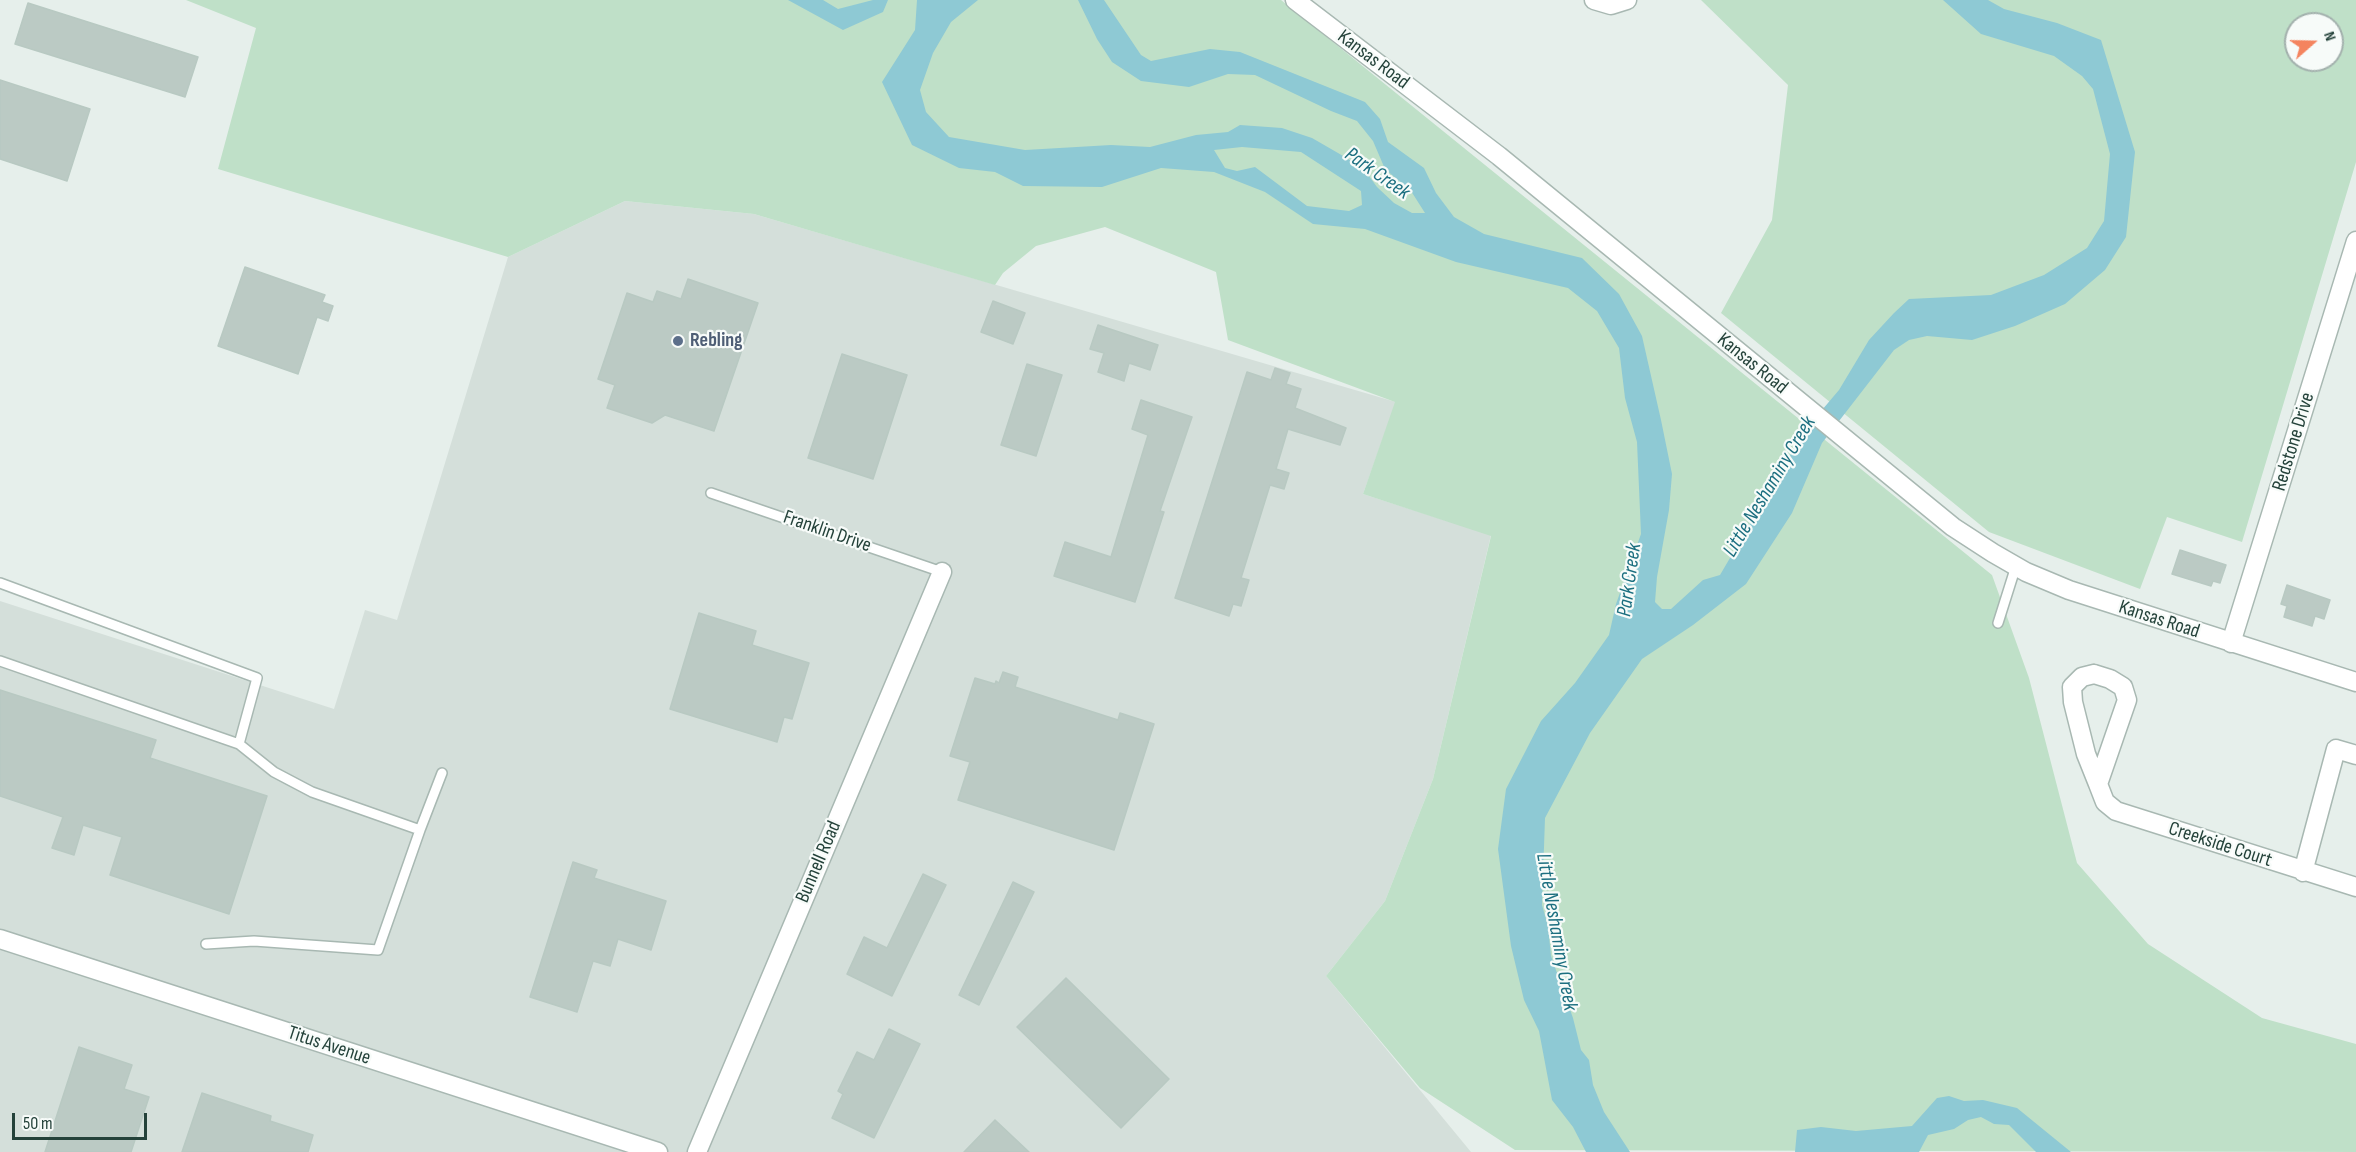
<!DOCTYPE html>
<html>
<head>
<meta charset="utf-8">
<style>
	body { margin:0 }
	#map { position:relative; width:2356px; height:1152px; overflow:hidden; background:#e6efeb; font-family:"Sofia Sans Condensed",sans-serif }
	canvas { display:block }
	.north { position:absolute; left:2284px; top:12px; width:60px; height:60px; box-sizing:border-box; background:#f7fbf9; border:2px solid #a3b1ad; border-radius:50%; rotate:70deg; font-size:16px; font-weight:700; line-height:24px; text-align:center; color:#24423a }
	.north::after { content:''; display:block; margin:auto; width:21px; height:27px; background:#f4845f; clip-path:polygon(50% 0,100% 100%,50% 72%,0 100%) }
	.scale { position:absolute; left:12px; top:1113px; width:135px; height:27px; box-sizing:border-box; border:3px solid #24423a; border-top:0; padding-left:8px; font-size:18px; line-height:21px; white-space:nowrap; color:#24423a; -webkit-text-stroke:4px #f7fbf9; paint-order:stroke }
</style>
</head>
<body>
<div id="map">
<canvas width="2356" height="1152"></canvas>
<div class="north">N</div>
<div class="scale">50 m</div>
</div>
<script>
const context = document.querySelector('canvas').getContext('2d');
context.lineJoin = 'round';
function paint(path, color) { context.fillStyle = color; context.fill(path, 'evenodd'); }
const shape = rows => new Path2D(rows.map(r => 'M' + r).join(''));
function stroke(path, color, width, dash) { context.strokeStyle = color; context.lineWidth = width; context.lineCap = dash ? 'butt' : 'round'; context.setLineDash(dash || []); context.stroke(path); }
function label(font, color, halo, rows, align = 'center') {
  context.font = font + ' "Sofia Sans Condensed",sans-serif'; context.lineWidth = 4.5; context.setLineDash([]); context.textBaseline = 'middle'; context.strokeStyle = halo; context.fillStyle = color; for (const [text, x, y, turn = 0] of rows) {
    context.save(); context.translate(x, y); context.rotate((+turn || 0) * Math.PI / 180); context.textAlign = isNaN(turn) ? turn : align; if (halo) context.strokeText(text, 0, 0); context.fillText(text, 0, 0); context.restore();
  }
}
const built = shape([
	[625,201,754,214,1396,402,1363,494,1491,535,1433,779,1385,901,1326,976,1471,1152,0,1152,0,601,334,709,365,610,397,620,508,257]
]);
const green = shape([
	[186,0,1281,0,1992,575,2029,678,2077,863,2148,944,2262,1018,2356,1044,2356,1152,1515,1150,1420,1088,1326,976,1385,901,1433,779,1491,536,1363,494,1395,402,1228,340,1216,272,1105,227,1036,246,1003,273,995,285,754,214,625,201,508,257,218,169,256,28],
	[1701,0,2356,0,2356,162,2242,542,2167,517,2140,589,1989,532,1721,313,1772,220,1788,85],
	[2296,24,2332,24,2332,60,2296,60]
]);
const water = shape([
	[788,0,823,0,838,9,873,0,888,0,883,12,843,30],
	[917,0,978,0,951,22,933,53,920,90,926,112,949,137,1025,150,1111,145,1150,147,1196,135,1228,132,1240,125,1282,128,1312,138,1338,153,1363,168,1377,187,1394,203,1412,213,1425,213,1411,191,1385,169,1373,141,1357,121,1331,111,1255,75,1228,74,1189,87,1141,81,1112,62,1097,39,1078,0,1104,0,1141,55,1151,61,1210,49,1240,52,1365,102,1380,119,1388,142,1424,168,1436,193,1454,217,1484,234,1582,258,1619,294,1642,336,1661,420,1672,474,1669,510,1657,577,1655,602,1662,609,1671,609,1703,580,1720,575,1805,430,1839,390,1869,340,1894,313,1909,299,1991,295,2044,275,2087,248,2104,221,2110,154,2093,89,2082,76,2054,56,1981,34,1943,0,1988,0,2004,9,2057,23,2101,40,2135,152,2126,237,2105,270,2065,304,2015,326,1972,340,1927,336,1909,340,1894,350,1822,443,1792,513,1746,584,1693,625,1642,659,1590,733,1545,818,1542,905,1548,926,1551,956,1573,1018,1581,1050,1589,1060,1593,1085,1604,1112,1630,1152,1586,1152,1573,1127,1552,1100,1539,1031,1524,1000,1511,946,1498,849,1506,789,1541,721,1575,683,1609,635,1616,604,1641,534,1637,442,1625,398,1619,348,1597,311,1568,288,1456,262,1365,229,1313,224,1265,192,1214,172,1161,168,1102,187,1023,186,995,172,959,168,912,145,882,82,915,30],
	[1242,147,1301,152,1361,191,1362,205,1349,211,1307,206,1255,167,1237,171,1225,168,1214,150],
	[1949,1096,1964,1101,1983,1100,2017,1108,2071,1152,2036,1152,2009,1125,1994,1124,1981,1117,1968,1120,1954,1129,1928,1135,1919,1152,1795,1152,1797,1130,1821,1127,1856,1131,1912,1126,1937,1098]
]);
const building = shape([
	[28,3,198,57,185,97,15,44,28,3],
	[0,80,90,109,67,181,0,159,0,80],
	[245,267,325,295,322,302,333,306,328,321,317,317,298,374,218,346,245,267],
	[688,279,758,303,714,431,665,415,652,423,607,408,615,385,598,379,627,293,653,302,657,291,681,299,688,279],
	[993,301,1025,313,1013,344,981,332,993,301],
	[1098,325,1158,345,1150,370,1129,363,1124,381,1098,372,1104,353,1090,349,1098,325],
	[842,354,907,375,873,479,808,458,842,354],
	[1027,364,1062,375,1036,456,1001,445,1027,364],
	[1275,368,1290,373,1286,384,1301,389,1295,408,1346,428,1340,445,1288,429,1276,469,1289,473,1284,489,1270,485,1241,578,1249,580,1241,606,1233,604,1229,616,1175,598,1247,372,1271,380,1275,368],
	[1141,400,1192,417,1160,511,1164,512,1135,602,1054,576,1065,542,1111,557,1148,435,1132,429,1141,400],
	[2180,550,2226,565,2220,583,2213,581,2211,586,2172,574,2180,550],
	[2287,585,2330,600,2324,619,2315,616,2312,626,2284,617,2287,606,2281,604,2287,585],
	[699,613,756,631,752,645,809,663,792,719,784,717,777,742,670,709,699,613],
	[1003,672,1018,677,1015,687,1118,720,1120,713,1154,724,1114,850,958,800,970,762,950,756,975,678,995,684,996,681,999,683,1003,672],
	[0,690,156,740,150,758,267,796,229,914,110,875,122,837,83,825,74,855,52,848,63,817,0,796,0,690],
	[573,862,597,870,594,878,666,901,651,950,618,939,610,966,593,961,577,1012,530,997,573,862],
	[923,874,946,885,892,996,847,974,864,937,887,948,923,874],
	[1013,882,1034,892,979,1005,959,995,1013,882],
	[1066,978,1169,1079,1121,1128,1017,1027,1066,978],
	[889,1029,920,1044,874,1138,832,1118,843,1094,838,1091,857,1052,874,1060,889,1029],
	[79,1047,132,1065,124,1089,149,1097,131,1152,45,1152,79,1047],
	[202,1093,271,1116,270,1121,313,1135,308,1152,182,1152,202,1093],
	[995,1120,1029,1152,964,1152,995,1120]
]);
const service = shape([
	[711,493,942,572],
	[0,583,257,678,239,744,0,661],
	[1998,623,2016,566],
	[420,830,442,773],
	[206,944,254,941,378,950,420,830,312,792,274,772,239,744]
]);
const minor = shape([
	[1295,0,1499,156,1953,527,1993,553,2026,572,2069,590,2356,682],
	[1594,0,1611,5,1627,0],
	[2231,643,2356,241],
	[2094,674,2110,679,2123,687,2127,700,2098,784,2086,754,2073,702,2072,687,2082,677,2094,674],
	[2098,784,2105,802,2116,811,2356,887],
	[2303,872,2336,749,2356,755],
	[0,939,658,1152],
	[697,1152,942,572]
]);
const markers = [
	[678,341,6,"#5c6f8a"]
];
const streetNames = [
	["Kansas Road",1373,60,37],
	["Kansas Road",1752,364,39],
	["Redstone Drive",2294,442,-73],
	["Franklin Drive",827,532,19],
	["Kansas Road",2159,620,18],
	["Creekside Court",2220,845,18],
	["Bunnell Road",819,862,-67],
	["Titus Avenue",329,1046,18]
];
const serviceNames = [
	["Rebling",690,341]
];
const waterNames = [
	["Park Creek",1377,174,35],
	["Little Neshaminy Creek",1770,487,-59],
	["Park Creek",1630,580,-82],
	["Little Neshaminy Creek",1556,932,80]
];
paint(built, '#d4dfda');
paint(green, '#bfe0c8');
paint(water, '#8ec9d4');
paint(building, '#bbcac4');
stroke(building, '#b8c9c2', 1.5);
stroke(service, '#a8b8b2', 12);
stroke(minor, '#a8b8b2', 21);
stroke(service, '#fff', 9);
stroke(minor, '#fff', 18);
for (const [x, y, r, color] of markers) { const dot = new Path2D(); dot.arc(x, y, r, 0, 2 * Math.PI); context.fillStyle = color; context.fill(dot); stroke(dot, '#f7fbf9', 2); }
label('20px', '#24423a', '#f7fbf9', streetNames);
label('bold 20px', '#4e5e75', '#f7fbf9', serviceNames, 'left');
label('italic 21px', '#1c6f80', '#f7fbf9', waterNames);
</script>
</body>
</html>
